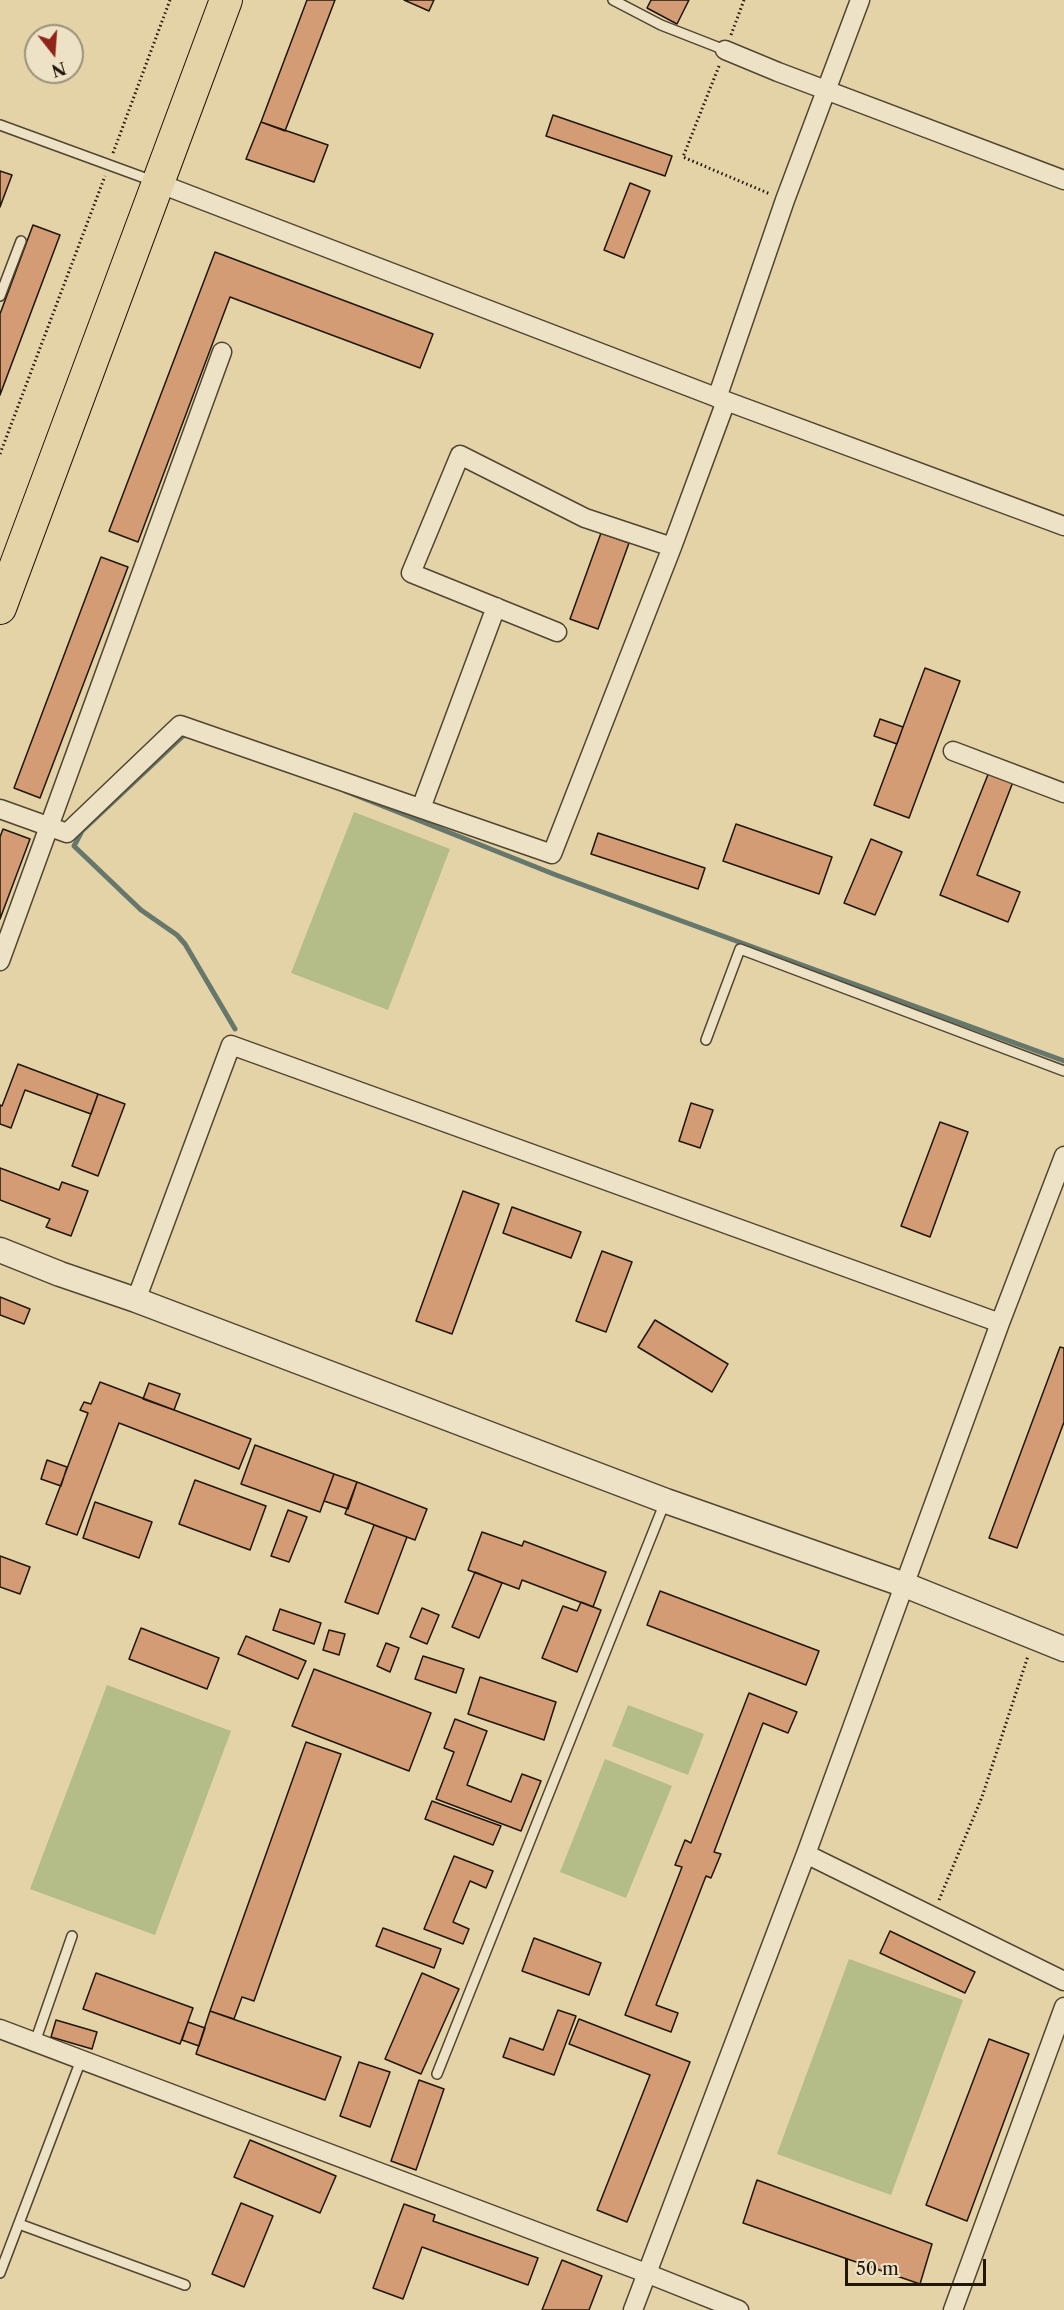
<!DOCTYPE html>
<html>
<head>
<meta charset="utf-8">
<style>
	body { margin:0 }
	#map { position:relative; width:1064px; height:2310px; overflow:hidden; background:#e5d3a8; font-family:"Libre Caslon Text",serif }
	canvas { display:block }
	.north { position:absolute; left:24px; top:24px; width:60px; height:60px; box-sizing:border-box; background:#eee2c6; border:2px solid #9b907a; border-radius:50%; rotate:163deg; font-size:16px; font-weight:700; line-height:24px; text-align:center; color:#1f1609 }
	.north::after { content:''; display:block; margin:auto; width:21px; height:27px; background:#8f2418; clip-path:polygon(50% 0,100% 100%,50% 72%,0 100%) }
	.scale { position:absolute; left:845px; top:2259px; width:141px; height:27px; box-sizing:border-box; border:3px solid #1f1609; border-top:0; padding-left:8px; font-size:18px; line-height:21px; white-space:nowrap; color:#1f1609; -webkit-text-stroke:4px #eee2c6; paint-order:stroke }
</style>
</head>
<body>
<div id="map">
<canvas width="1064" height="2310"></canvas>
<div class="north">N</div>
<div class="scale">50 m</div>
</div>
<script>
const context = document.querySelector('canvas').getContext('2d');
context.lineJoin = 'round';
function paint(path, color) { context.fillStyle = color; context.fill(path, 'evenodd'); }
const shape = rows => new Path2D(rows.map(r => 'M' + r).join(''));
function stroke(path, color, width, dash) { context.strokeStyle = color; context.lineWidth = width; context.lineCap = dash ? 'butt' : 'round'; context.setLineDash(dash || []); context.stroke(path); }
const green = shape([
	[354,812,450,849,388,1010,291,973],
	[107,1685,231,1731,155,1935,30,1889],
	[628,1705,704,1734,688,1775,612,1746],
	[605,1759,672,1786,626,1898,560,1872],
	[849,1959,963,2000,891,2195,777,2154]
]);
const stream = shape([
	[189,735,183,736,82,831,74,846,141,910,177,935,185,944,235,1029],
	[345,791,556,875,1064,1061]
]);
const building = shape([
	[307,0,335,0,285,131,261,122,307,0],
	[404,0,434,0,429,11,404,0],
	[651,0,689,0,677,24,647,8,651,0],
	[553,115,672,156,665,176,546,136,553,115],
	[261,122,328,145,314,182,246,159,261,122],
	[0,171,12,175,0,207,0,171],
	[630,183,650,191,624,258,604,250,630,183],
	[33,225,60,235,0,395,0,314,33,225],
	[215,252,433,334,420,368,230,297,138,542,109,531,215,252],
	[601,533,629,543,598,629,570,619,601,533],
	[101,557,128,567,40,798,14,788,101,557],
	[925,668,960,681,909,818,874,805,925,668],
	[880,719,903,727,897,744,874,736,880,719],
	[989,772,1013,782,977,875,1020,892,1008,922,940,895,989,772],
	[736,824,832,857,819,894,723,861,736,824],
	[3,829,30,839,0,919,0,837,3,829],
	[598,833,705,868,698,889,591,854,598,833],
	[871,839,902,852,875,915,844,903,871,839],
	[18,1064,98,1094,91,1114,25,1090,11,1128,0,1124,0,1105,2,1106,18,1064],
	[98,1094,125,1104,98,1176,72,1166,98,1094],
	[691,1103,713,1110,700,1148,679,1141,691,1103],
	[940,1122,968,1132,930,1237,901,1226,940,1122],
	[0,1168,59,1190,62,1182,88,1191,71,1236,46,1227,50,1219,0,1200,0,1168],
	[463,1191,499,1204,452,1334,416,1321,463,1191],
	[512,1207,581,1232,571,1258,503,1233,512,1207],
	[602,1251,632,1262,606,1332,576,1321,602,1251],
	[0,1297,30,1309,24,1324,0,1315,0,1297],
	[655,1320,728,1364,712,1392,638,1347,655,1320],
	[1060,1347,1064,1348,1064,1422,1017,1548,989,1538,1060,1347],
	[100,1382,251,1439,239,1469,119,1423,77,1535,46,1524,88,1413,80,1410,84,1402,91,1404,100,1382],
	[149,1383,180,1394,174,1410,143,1399,149,1383],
	[255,1445,334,1474,320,1512,241,1484,255,1445],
	[47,1460,67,1467,61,1486,41,1479,47,1460],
	[334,1474,357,1482,348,1509,324,1501,334,1474],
	[195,1480,266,1506,250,1550,179,1524,195,1480],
	[357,1482,427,1509,415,1540,345,1514,357,1482],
	[95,1502,152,1522,139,1558,83,1538,95,1502],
	[288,1510,307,1517,289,1562,271,1556,288,1510],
	[374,1525,407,1537,378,1614,345,1602,374,1525],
	[482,1532,522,1546,524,1541,606,1572,593,1607,522,1580,519,1589,468,1570,482,1532],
	[0,1556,30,1567,20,1594,0,1587,0,1556],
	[475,1572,502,1583,479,1638,452,1627,475,1572],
	[660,1591,819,1651,806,1685,647,1625,660,1591],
	[581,1602,601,1610,577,1672,542,1658,563,1606,577,1611,581,1602],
	[422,1608,439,1615,427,1644,410,1637,422,1608],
	[280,1609,321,1623,314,1644,273,1630,280,1609],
	[141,1628,219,1658,207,1689,129,1659,141,1628],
	[329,1630,345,1634,339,1655,323,1650,329,1630],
	[246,1636,306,1661,298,1679,238,1654,246,1636],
	[386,1643,399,1648,390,1672,377,1666,386,1643],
	[423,1656,464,1669,456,1693,415,1679,423,1656],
	[314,1669,431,1713,409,1771,292,1726,314,1669],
	[480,1677,556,1702,544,1740,468,1714,480,1677],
	[749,1693,797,1712,788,1733,763,1723,714,1852,721,1854,711,1878,706,1876,656,2005,678,2013,671,2032,625,2015,682,1867,675,1865,685,1840,691,1843,749,1693],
	[455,1719,487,1731,467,1785,511,1802,522,1774,541,1781,521,1831,436,1799,454,1752,444,1748,455,1719],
	[306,1742,341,1754,254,2001,242,1997,234,2019,210,2011,306,1742],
	[432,1801,501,1826,493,1845,425,1819,432,1801],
	[454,1856,493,1871,486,1888,470,1881,453,1922,469,1929,463,1944,424,1929,454,1856],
	[383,1928,441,1949,434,1968,376,1946,383,1928],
	[890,1931,975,1972,965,1993,880,1953,890,1931],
	[534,1938,601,1963,589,1995,522,1971,534,1938],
	[96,1973,193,2008,180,2044,83,2009,96,1973],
	[422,1973,459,1989,421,2074,385,2059,422,1973],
	[558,2010,576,2016,554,2075,503,2057,510,2038,543,2050,558,2010],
	[210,2011,341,2057,325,2100,196,2054,210,2011],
	[579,2019,690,2062,627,2222,597,2210,650,2075,569,2044,579,2019],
	[56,2020,97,2032,92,2049,51,2037,56,2020],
	[188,2022,205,2028,199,2046,182,2040,188,2022],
	[989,2039,1029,2054,967,2221,926,2205,989,2039],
	[359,2062,390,2072,370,2127,340,2116,359,2062],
	[419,2080,444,2089,416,2170,391,2161,419,2080],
	[250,2140,336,2176,320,2213,234,2177,250,2140],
	[757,2180,932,2244,920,2284,743,2223,757,2180],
	[241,2203,273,2216,244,2287,212,2274,241,2203],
	[404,2204,435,2215,433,2221,538,2258,528,2285,422,2247,403,2299,373,2288,404,2204],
	[562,2260,602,2276,589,2310,542,2310,562,2260]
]);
const path = shape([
	[731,35,744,0],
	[719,66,683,157,770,194],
	[113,153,170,0],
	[0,454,105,176],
	[939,1900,982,1797,1028,1656]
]);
const service = shape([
	[613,0,661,25,725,50],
	[0,125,153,181],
	[0,296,21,241],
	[706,1040,740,949,1064,1071],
	[35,2042,72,1936],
	[437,2074,665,1502],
	[19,2224,185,2285],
	[0,2273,81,2060]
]);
const minor = shape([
	[725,50,778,72,1064,180],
	[158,183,726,401,1064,526],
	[717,398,785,200,860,0],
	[557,632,411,573,460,455,585,518,672,547],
	[953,751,1064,793],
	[421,808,496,607],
	[0,809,67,833,180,725,552,854,672,547,726,401],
	[0,961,222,352],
	[136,1300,231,1045,1000,1323],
	[806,1854,1064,1981],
	[0,2029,646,2273,739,2310],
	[633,2310,806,1854,1000,1323,1064,1156],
	[953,2310,1064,2007]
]);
const tertiary = shape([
	[0,1250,60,1274,136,1300,666,1501,905,1585,1064,1649]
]);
const trunk = shape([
	[0,608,226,0]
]);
paint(green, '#b4bc88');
stroke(stream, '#66776b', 5);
paint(building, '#d39c74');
stroke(building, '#1f1609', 1.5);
stroke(service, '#504531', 12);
stroke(minor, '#504531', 21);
stroke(tertiary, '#504531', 27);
stroke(trunk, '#1f1609', 34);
stroke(path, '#1f1609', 3, [1.5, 3]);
stroke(service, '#eee2c6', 9);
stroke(minor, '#eee2c6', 18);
stroke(tertiary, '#eee2c6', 24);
stroke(trunk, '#e5d3a8', 32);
</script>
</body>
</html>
